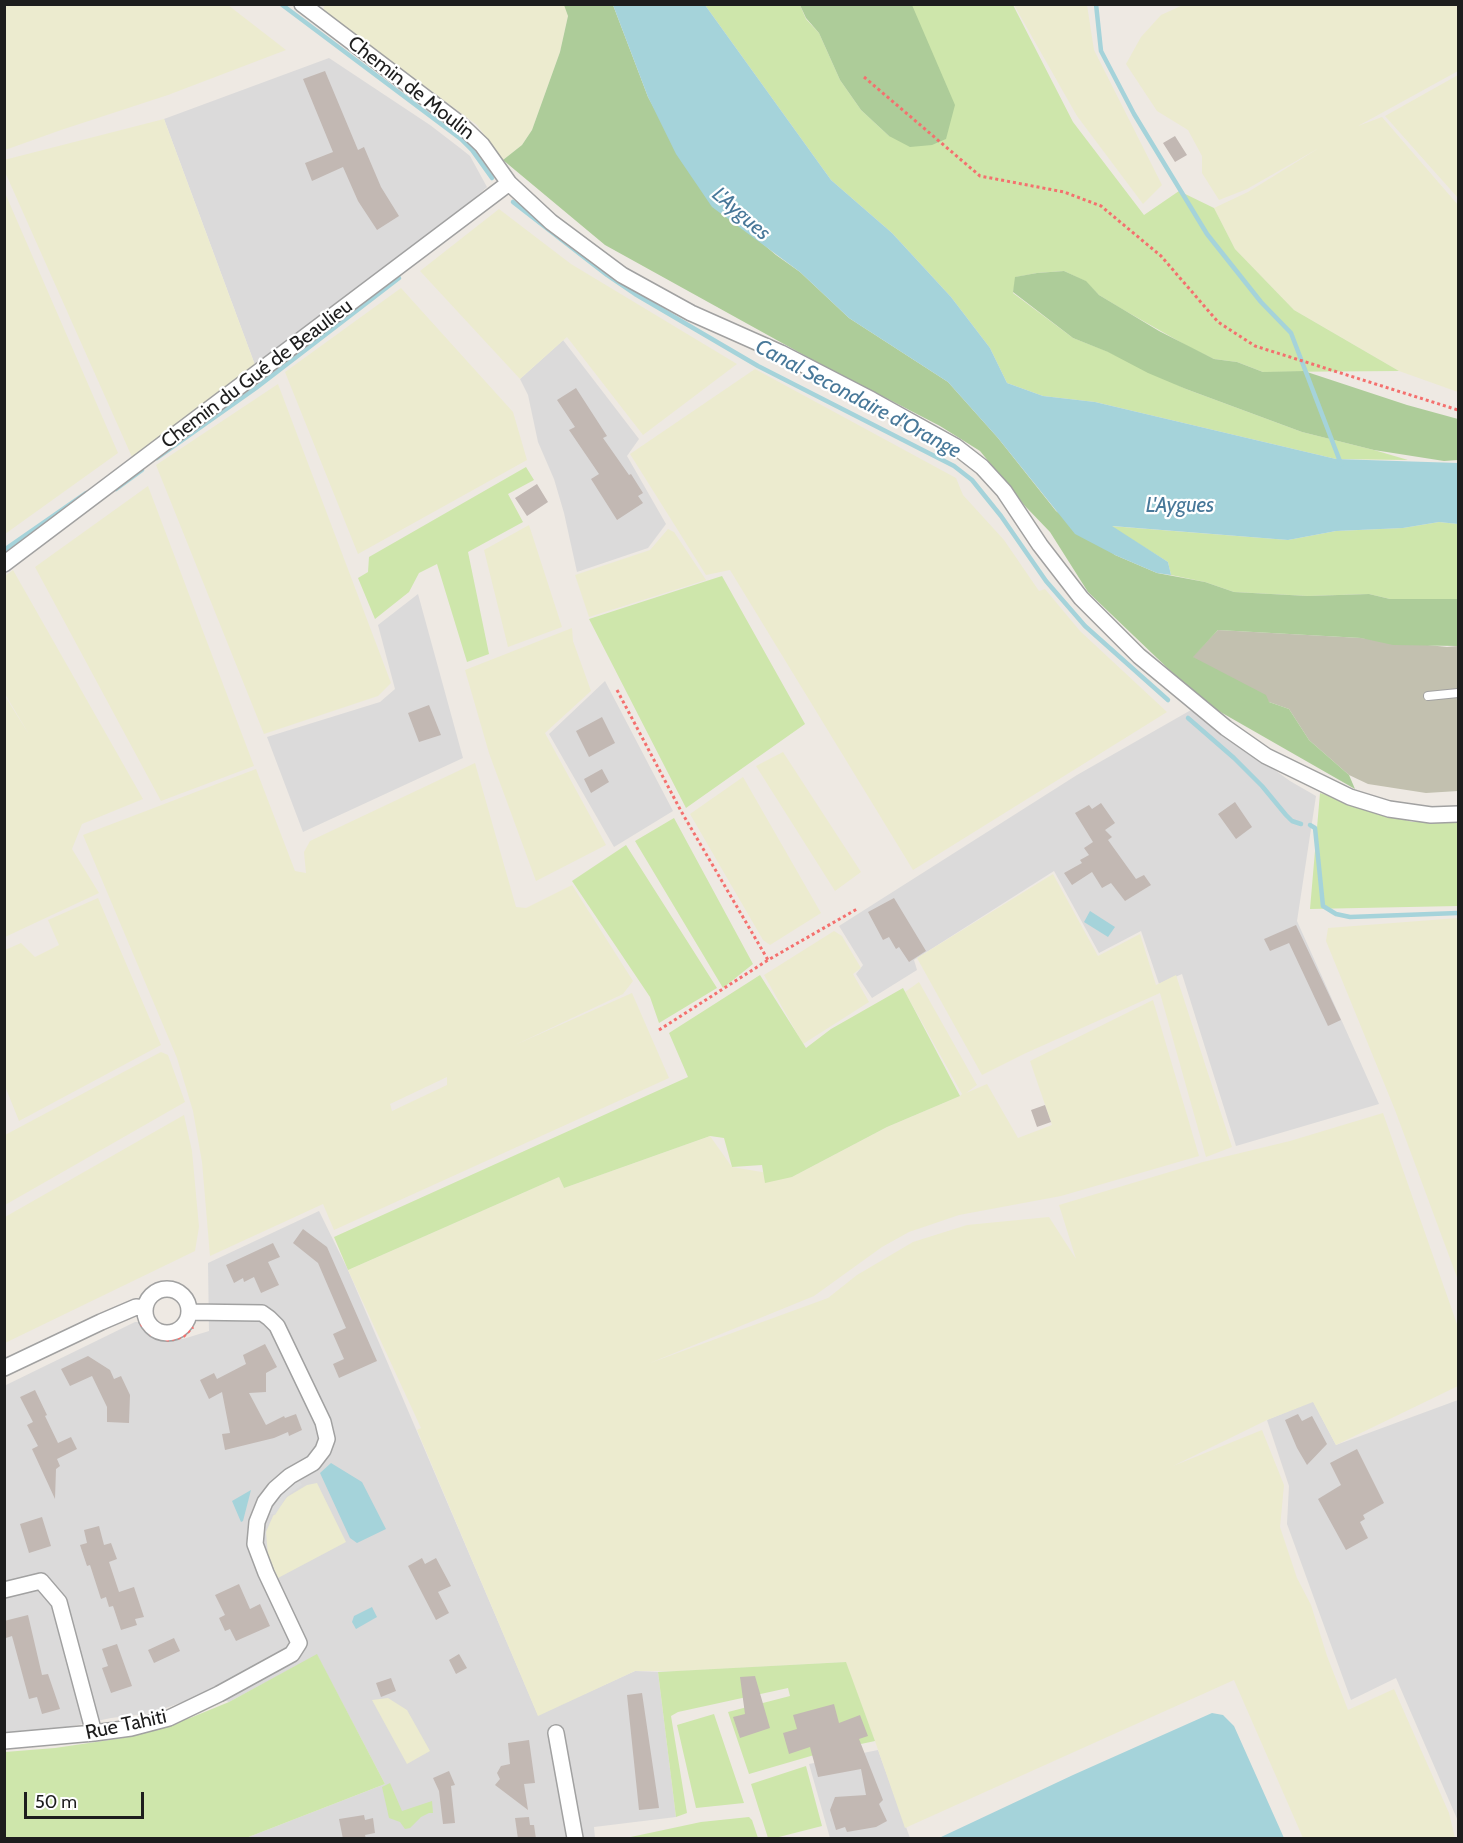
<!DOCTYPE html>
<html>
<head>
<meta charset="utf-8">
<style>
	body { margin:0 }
	#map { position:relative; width:1463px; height:1843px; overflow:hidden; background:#eee9e3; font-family:Cabin,sans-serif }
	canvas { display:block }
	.frame { position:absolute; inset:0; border:6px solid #1d1d1d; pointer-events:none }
	.scale { position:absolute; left:24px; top:1792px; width:120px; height:27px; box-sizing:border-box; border:3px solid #1d1d1d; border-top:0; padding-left:8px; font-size:18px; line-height:21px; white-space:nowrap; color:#1d1d1d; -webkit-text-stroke:4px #fff; paint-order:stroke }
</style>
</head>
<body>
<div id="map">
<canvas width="1463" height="1843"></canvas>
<div class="frame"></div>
<div class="scale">50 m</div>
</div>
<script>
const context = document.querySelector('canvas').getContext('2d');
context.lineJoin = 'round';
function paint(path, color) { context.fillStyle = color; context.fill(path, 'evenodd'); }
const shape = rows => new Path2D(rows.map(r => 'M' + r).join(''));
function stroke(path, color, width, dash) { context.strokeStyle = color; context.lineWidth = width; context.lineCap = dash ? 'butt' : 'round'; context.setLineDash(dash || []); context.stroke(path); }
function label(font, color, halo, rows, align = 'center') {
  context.font = font + ' Cabin,sans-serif'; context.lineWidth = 4.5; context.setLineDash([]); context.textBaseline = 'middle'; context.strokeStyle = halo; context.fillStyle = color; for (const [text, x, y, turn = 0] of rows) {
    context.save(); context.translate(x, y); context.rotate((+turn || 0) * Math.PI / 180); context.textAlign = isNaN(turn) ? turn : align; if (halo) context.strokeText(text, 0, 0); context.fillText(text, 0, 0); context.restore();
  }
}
const residential = shape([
	[329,58,430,125,460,148,470,156,487,187,466,206,444,221,388,267,255,365,164,119],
	[563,340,639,439,627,456,666,524,648,548,577,572,564,513,554,479,538,442,528,395,520,379],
	[418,594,463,758,303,832,267,737,380,702,395,689,378,625],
	[605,681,673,811,614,847,549,734],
	[1191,710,1290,781,1316,796,1297,921,1379,1104,1236,1146,1182,974,1159,984,1141,931,1099,953,1054,871,914,960,917,970,872,998,856,974,863,965,839,926,1077,775],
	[319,1211,348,1270,538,1715,635,1671,658,1672,676,1817,594,1827,595,1838,246,1838,385,1784,317,1655,229,1702,207,1693,152,1713,111,1718,54,1730,5,1734,4,1386,135,1322,139,1322,151,1334,162,1339,183,1339,209,1331,208,1263],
	[1458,1400,1458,1821,1396,1678,1351,1700,1287,1524,1289,1486,1267,1420,1313,1401,1336,1445],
	[878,1750,910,1838,830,1838,809,1764]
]);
const construction = shape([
	[1218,630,1361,638,1447,647,1458,646,1458,791,1426,793,1368,784,1349,775,1309,740,1289,709,1269,702,1192,657]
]);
const farmland = shape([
	[5,4,228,5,286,50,168,95,61,130,5,150],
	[325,4,564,4,568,16,560,52,532,130,522,145,503,160,477,125,323,10],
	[1014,5,1087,5,1094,50,1162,185,1143,204,1077,116],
	[1183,5,1458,5,1458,71,1358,126,1382,117,1458,205,1458,392,1399,371,1294,310,1235,249,1214,208,1248,192,1319,148,1247,189,1219,200,1202,173,1202,156,1188,130,1157,111,1126,64,1141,37,1161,15],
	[1458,75,1458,198,1385,116],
	[164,119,255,365,132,457,5,172,4,160],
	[5,193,118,453,5,534,4,534],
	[499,209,571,264,737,364,643,435,567,337,520,379,420,271],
	[401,288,513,412,527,460,358,554,285,372],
	[755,369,956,478,963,495,1004,540,1039,591,1045,589,1080,631,1167,712,913,870,730,570,706,575,630,454],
	[278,384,391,683,378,696,264,734,156,465],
	[148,486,254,766,161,801,35,567],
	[529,525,562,627,508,647,484,550],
	[668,529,674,532,706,580,589,617,575,575,650,550],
	[13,570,143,799,82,824,72,849,99,893,5,937,5,696,30,736,5,694,5,576],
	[572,628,573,641,591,691,545,733,606,845,536,881,489,753,465,670],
	[783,752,861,872,835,891,756,766],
	[475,763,516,907,526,908,572,885,633,981,623,994,515,1045,632,993,669,1078,334,1230,323,1204,210,1256,202,1162,193,1111,177,1058,83,835,256,769,295,871,306,873,304,852,310,841],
	[447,1077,447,1085,392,1111,390,1104],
	[743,777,821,913,770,945,763,940,690,814],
	[1053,874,1098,956,1140,934,1156,985,1176,975,1232,1147,1206,1157,1160,993,1026,1053,982,1075,917,958],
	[98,898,161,1045,19,1121,5,1086,5,950,21,943,35,957,59,945,48,920],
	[1458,918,1458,1280,1395,1110,1326,941,1328,928],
	[834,931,842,936,861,968,853,974,869,1002,803,1044,764,975],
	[919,982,977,1085,966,1093,987,1084,1018,1138,1052,1125,1030,1061,1153,1000,1199,1156,1061,1196,959,1215,909,1232,882,1247,814,1296,650,1363,828,1298,857,1275,913,1242,967,1225,1049,1217,1076,1259,1059,1205,1203,1162,1290,1141,1383,1113,1458,1327,1458,1386,1336,1445,1313,1402,1267,1420,1173,1466,1262,1430,1284,1485,1280,1527,1297,1578,1311,1605,1327,1656,1348,1710,1394,1689,1449,1813,1455,1838,1303,1838,1234,1680,905,1828,875,1741,845,1662,681,1671,635,1671,538,1716,417,1430,421,1428,348,1270,559,1177,564,1188,710,1136,732,1167,792,1177,887,1127,960,1096,962,1094,905,992],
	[161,1052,168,1055,185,1102,5,1205,5,1135],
	[184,1115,192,1151,199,1227,195,1251,5,1343,5,1217],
	[317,1483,346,1542,278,1578,268,1556,266,1532,273,1516,287,1497,307,1485],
	[388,1698,407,1710,430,1751,407,1764,372,1700]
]);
const grass = shape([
	[705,5,800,5,806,19,819,33,840,80,861,110,889,136,912,5,1013,5,1073,122,1144,215,1179,191,1214,208,1235,249,1294,310,1399,371,1263,372,1237,362,1214,359,1189,347,1122,309,1099,295,1085,281,1064,271,1037,273,1016,277,1013,293,1073,338,1109,352,1186,389,1302,432,1374,450,1408,460,1336,459,1095,402,1043,396,1007,383,990,348,951,297,892,233,831,180],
	[526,467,534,480,508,494,523,522,468,552,489,654,467,662,437,564,419,573,409,592,375,619,358,578,368,572,369,557],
	[1439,522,1458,524,1458,599,1390,599,1369,594,1308,596,1234,592,1205,582,1171,575,1168,562,1110,526,1288,540,1336,531,1403,528],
	[722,576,805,724,686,808,589,619],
	[1320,793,1412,822,1458,820,1458,906,1310,909],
	[674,818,753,964,723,988,635,841],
	[626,845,717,988,659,1023,650,997,572,881],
	[760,975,806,1048,831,1029,903,988,960,1096,887,1127,792,1177,765,1183,762,1165,732,1167,724,1138,710,1136,564,1188,559,1177,348,1270,334,1237,688,1077,669,1033],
	[317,1654,385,1784,246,1838,5,1838,5,1752,55,1748,123,1738,190,1718,229,1702],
	[846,1662,875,1741,828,1751,749,1774,728,1712,790,1696,788,1688,678,1712,671,1716,687,1813,676,1817,658,1672],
	[714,1714,744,1803,696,1808,677,1725],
	[806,1766,822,1826,775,1838,768,1838,751,1784],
	[390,1783,402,1811,432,1801,433,1813,429,1813,421,1817,410,1828,405,1829,400,1822,389,1818,382,1787],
	[749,1817,752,1820,758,1838,626,1838,701,1822]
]);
const forest = shape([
	[564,5,613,5,648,97,662,122,749,232,776,255,800,272,849,318,948,382,998,438,1056,511,1115,555,1157,573,1205,582,1234,592,1308,596,1369,594,1390,599,1458,599,1458,646,1393,645,1361,638,1218,630,1193,657,1266,695,1269,702,1289,709,1309,740,1349,775,1355,789,1203,702,1088,592,1050,532,1025,506,980,451,940,426,811,359,605,245,503,160,522,145,532,130,560,52,568,16],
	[800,5,912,5,955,105,946,139,932,145,910,147,889,136,861,110,840,80,819,33,806,18],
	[1064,271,1086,281,1099,295,1159,331,1214,359,1237,362,1263,372,1304,371,1407,405,1458,419,1458,460,1444,461,1374,450,1302,432,1186,389,1148,373,1108,352,1073,338,1013,292,1015,277,1037,273]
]);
const parking = shape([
	[299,1479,302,1485,287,1496,275,1515,268,1513,283,1491]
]);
const water = shape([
	[613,5,705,5,831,180,892,233,951,297,990,348,1007,383,1043,396,1095,402,1336,459,1458,463,1458,524,1439,522,1403,528,1336,531,1288,540,1112,526,1168,562,1171,575,1157,573,1115,555,1075,534,998,438,948,382,849,318,800,272,712,207,676,154,648,97],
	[1090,911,1115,927,1108,937,1084,922],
	[331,1463,362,1482,386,1529,357,1543,350,1538,320,1473],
	[251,1490,243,1521,241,1522,232,1501],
	[372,1607,377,1617,356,1629,352,1622,354,1616],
	[1212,1713,1223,1715,1234,1726,1284,1838,939,1838,1073,1775]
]);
const stream = shape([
	[281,4,461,139,472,150,492,178],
	[1096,4,1101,51,1134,114,1207,234,1261,302,1291,333,1341,464],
	[513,202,607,275,635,294,758,366,954,466,972,480,1001,516,1046,581,1085,626,1168,700],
	[157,458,256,388,399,278],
	[116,489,142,470],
	[4,550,86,493],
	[1188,718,1234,758,1262,786,1286,815,1292,821,1301,824],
	[1310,825,1315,828,1323,906,1336,914,1350,917,1458,913]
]);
const building = shape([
	[325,71,358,150,364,147,381,187,399,216,377,230,358,201,343,167,312,181,305,163,333,152,303,79],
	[1175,136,1187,155,1175,162,1163,143],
	[576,388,607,436,603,438,629,475,631,474,643,493,638,496,643,503,617,520,591,479,599,474,569,430,575,427,557,400],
	[537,484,548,502,527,516,515,498],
	[429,705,441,735,419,742,408,713],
	[602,717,615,743,589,757,576,731],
	[602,769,609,782,591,793,584,779],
	[1235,802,1252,827,1236,839,1218,814],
	[1101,803,1115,823,1105,830,1112,837,1108,840,1136,879,1144,875,1151,885,1125,901,1111,883,1102,888,1092,872,1072,885,1064,873,1082,863,1080,860,1089,855,1084,848,1093,842,1075,813,1089,805,1092,809],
	[894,898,926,951,909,962,899,947,896,949,889,937,883,940,868,912],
	[1296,925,1341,1020,1328,1026,1289,943,1270,951,1264,939],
	[1045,1105,1051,1122,1037,1127,1031,1110],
	[303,1229,327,1247,377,1361,339,1378,333,1364,344,1359,333,1334,346,1328,318,1263,293,1243],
	[273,1243,280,1257,268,1262,279,1285,261,1293,254,1277,244,1282,243,1278,234,1283,226,1265],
	[265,1344,277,1367,266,1373,266,1392,249,1393,266,1425,284,1416,285,1418,296,1414,302,1430,289,1436,288,1432,274,1438,225,1450,222,1434,230,1433,222,1392,209,1399,200,1380,214,1373,217,1379,246,1364,243,1355],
	[88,1356,110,1370,114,1379,121,1376,130,1395,129,1423,107,1422,107,1407,92,1376,70,1386,61,1369],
	[35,1390,47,1415,45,1416,58,1443,71,1437,77,1449,57,1459,60,1466,56,1469,55,1499,32,1449,38,1446,27,1425,33,1422,20,1397],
	[1298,1414,1302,1421,1312,1416,1327,1444,1307,1465,1297,1448,1285,1420],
	[1357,1449,1384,1503,1363,1515,1365,1519,1360,1522,1368,1538,1346,1550,1318,1499,1341,1485,1330,1463],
	[42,1517,51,1546,29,1553,20,1524],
	[99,1526,104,1545,111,1543,117,1559,109,1562,119,1592,134,1587,144,1617,135,1619,137,1625,121,1630,113,1606,109,1607,106,1597,101,1599,90,1565,87,1566,80,1545,87,1543,84,1530],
	[422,1558,425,1564,436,1558,451,1586,438,1592,449,1613,436,1620,408,1566],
	[239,1584,250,1609,260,1604,270,1626,236,1641,230,1629,225,1631,219,1618,225,1615,215,1595],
	[28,1615,42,1675,48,1674,60,1709,42,1714,37,1697,29,1699,12,1636,6,1638,4,1631,4,1621],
	[174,1638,180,1651,154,1663,148,1650],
	[117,1644,132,1686,111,1693,102,1668,108,1666,102,1649],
	[459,1654,467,1668,456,1674,449,1660],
	[755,1676,770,1728,740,1738,733,1717,745,1714,740,1677],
	[391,1678,396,1691,381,1697,376,1683],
	[642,1693,659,1808,639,1810,627,1695],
	[834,1704,839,1723,860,1715,868,1736,859,1739,883,1800,879,1804,887,1821,876,1827,847,1832,845,1827,836,1830,830,1810,835,1797,866,1795,861,1769,818,1777,810,1747,789,1754,783,1733,797,1729,793,1715],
	[529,1740,535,1783,524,1784,528,1810,495,1785,500,1779,497,1773,501,1766,510,1764,508,1743],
	[449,1771,455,1785,451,1786,455,1823,443,1824,439,1791,433,1778],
	[364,1815,365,1820,373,1818,375,1833,365,1835,366,1839,343,1839,339,1819],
	[529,1817,530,1825,534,1825,536,1839,518,1839,515,1818]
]);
const path = shape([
	[864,77,980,176,1064,192,1101,206,1161,256,1218,322,1255,346,1458,410],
	[617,690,681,811,768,960,857,909],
	[659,1030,768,960],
	[141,1324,151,1334,168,1340,183,1337,193,1327]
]);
const service = shape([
	[1428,696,1458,693]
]);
const minor = shape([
	[302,4,460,124,482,145,509,183,551,222,622,275,691,313,781,353,872,400,955,446,982,467,1004,491,1040,545,1081,598,1139,656,1226,728,1266,756,1350,797,1389,809,1431,815,1458,814],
	[4,564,509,183],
	'145 1311a22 22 0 1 1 44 0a22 22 0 1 1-44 0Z',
	[4,1368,101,1322,136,1307,144,1308],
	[4,1590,41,1581,59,1602,94,1733],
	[556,1733,575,1838],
	[4,1741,94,1733,131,1728,169,1718,219,1694,292,1654,299,1643,266,1573,255,1544,257,1522,265,1502,275,1489,290,1476,313,1463,323,1450,327,1439,323,1422,277,1326,269,1318,262,1313,189,1312]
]);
const streetNames = [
	["Chemin de Moulin",411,88,38],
	["Chemin du Gué de Beaulieu",257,374,-37],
	["Rue Tahiti",126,1725,-12]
];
const waterNames = [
	["L'Aygues",741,214,41],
	["Canal Secondaire d'Orange",858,399,28],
	["L'Aygues",1180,506]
];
paint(residential, '#dbdada');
paint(construction, '#c2c0af');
paint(farmland, '#ecebcf');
paint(grass, '#cee6ab');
paint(forest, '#adcc99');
paint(parking, '#ddd');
paint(water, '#a5d3da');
stroke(stream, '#a5d3da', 4.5);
paint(building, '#c2b8b3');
stroke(service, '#a1a1a1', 10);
stroke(minor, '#a1a1a1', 18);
stroke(path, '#f4706e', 3, [3, 3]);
stroke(service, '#fff', 8);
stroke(minor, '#fff', 15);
label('20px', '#1d1d1d', '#fff', streetNames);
label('italic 21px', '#487899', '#fff', waterNames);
</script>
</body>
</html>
